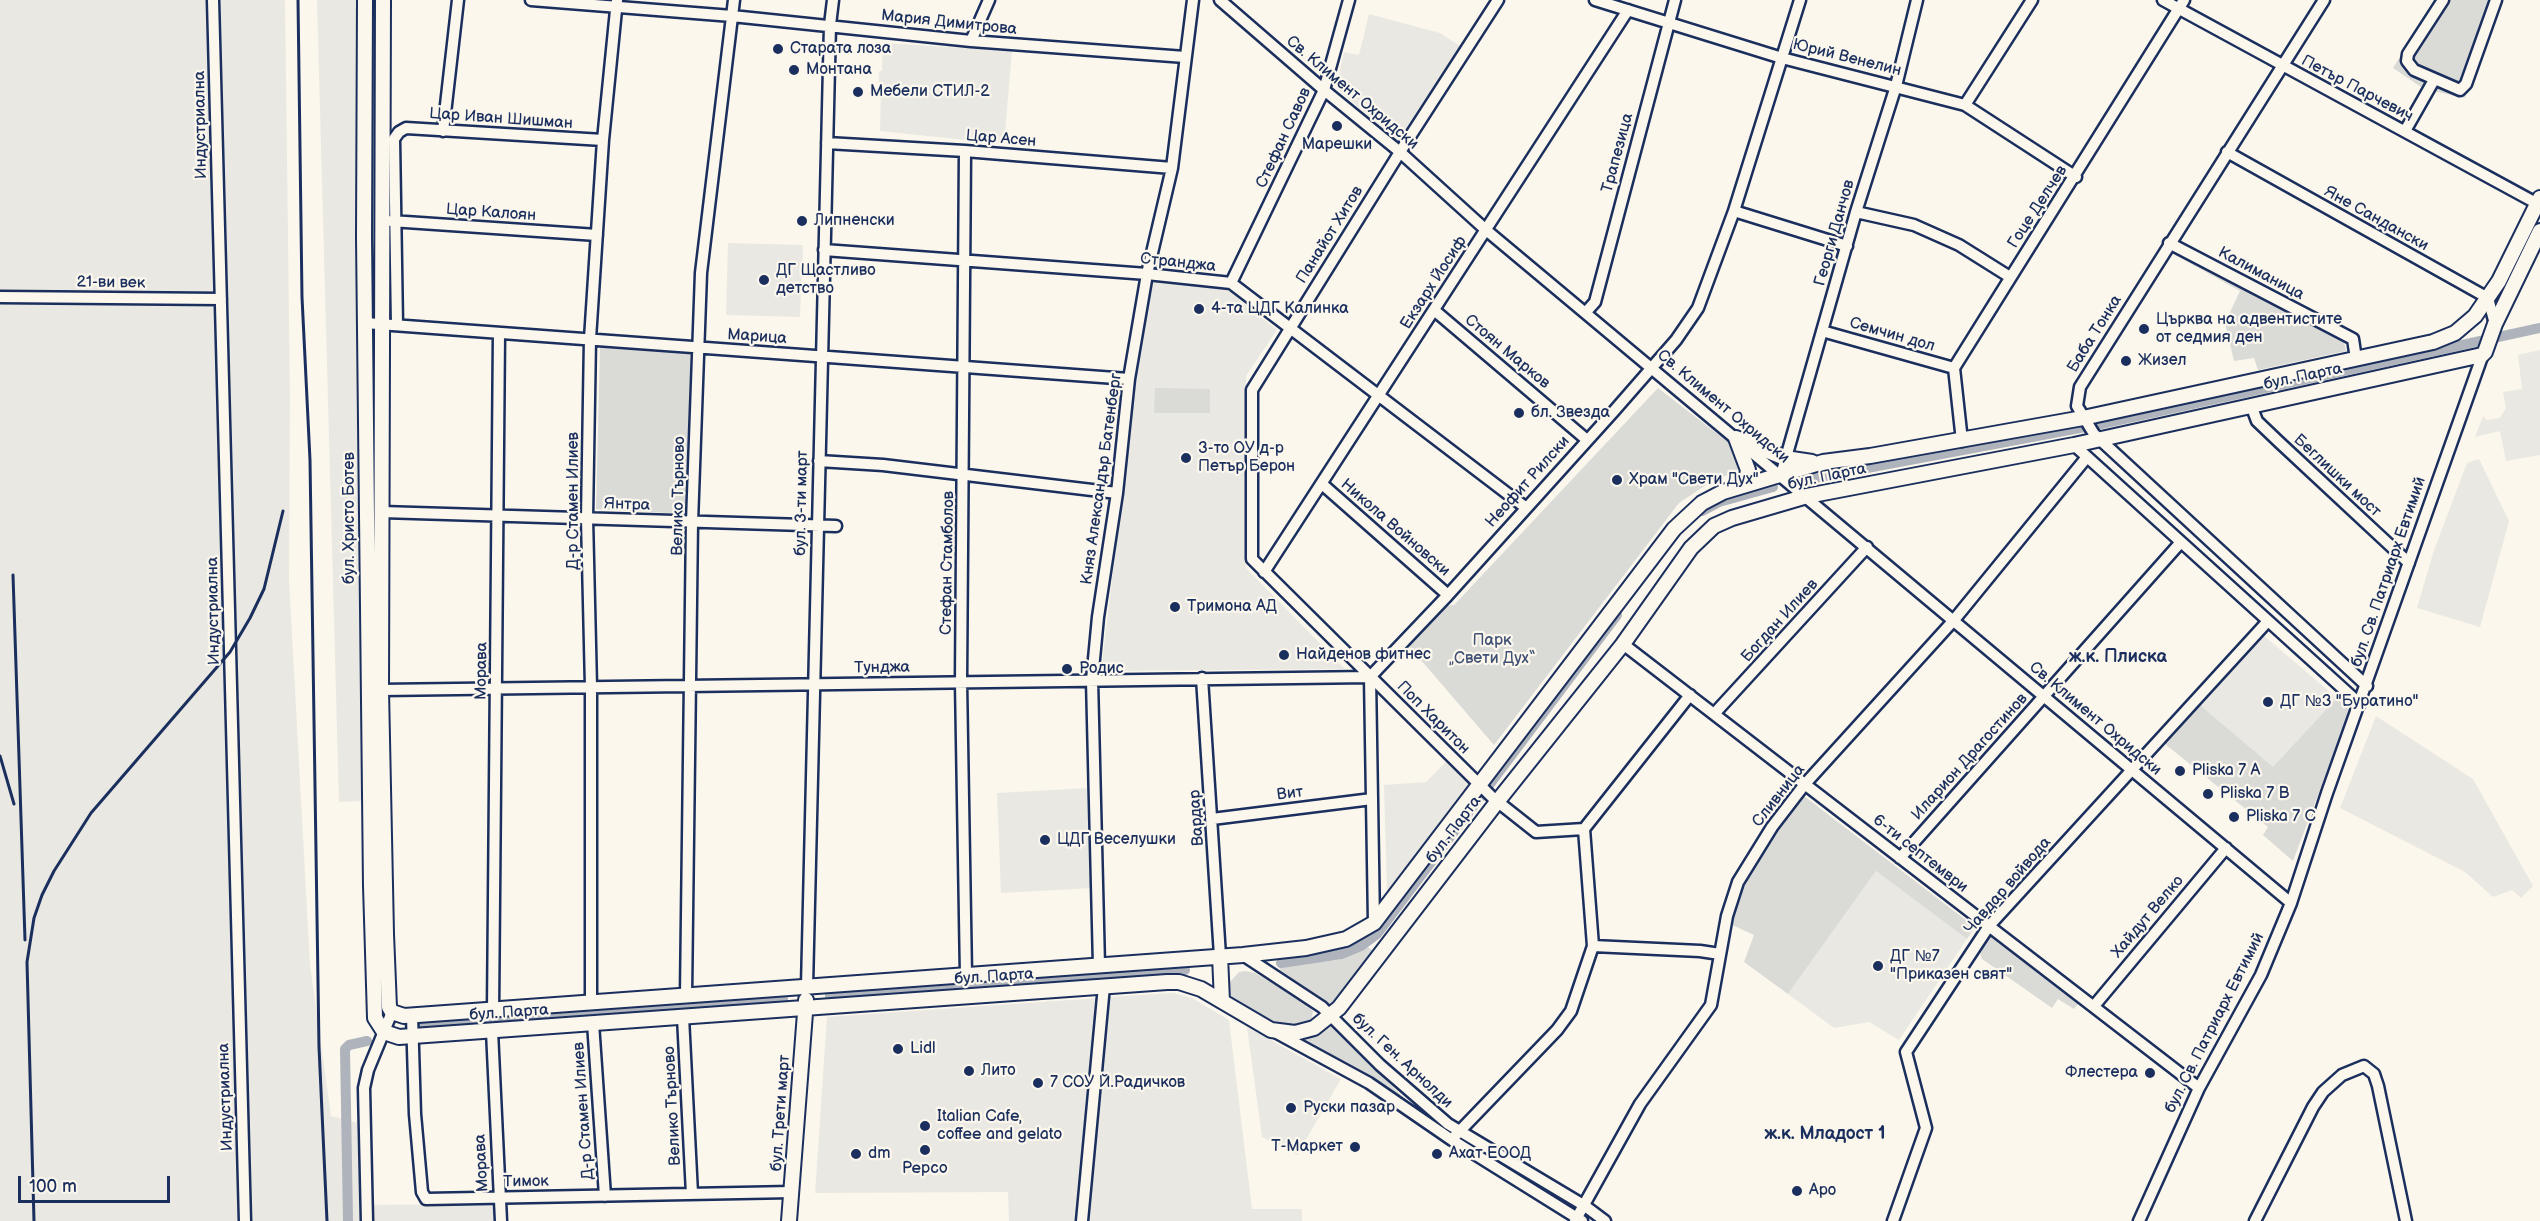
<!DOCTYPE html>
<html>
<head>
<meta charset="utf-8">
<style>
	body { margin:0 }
	#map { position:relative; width:2540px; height:1221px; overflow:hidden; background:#fbf7ec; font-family:"Balsamiq Sans",sans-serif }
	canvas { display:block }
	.scale { position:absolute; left:18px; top:1176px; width:152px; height:27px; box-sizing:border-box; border:3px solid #1b2f5e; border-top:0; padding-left:8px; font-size:18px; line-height:21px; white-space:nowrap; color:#1b2f5e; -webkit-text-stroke:4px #fbf7ec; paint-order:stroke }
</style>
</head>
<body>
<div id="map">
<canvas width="2540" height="1221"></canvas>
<div class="scale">100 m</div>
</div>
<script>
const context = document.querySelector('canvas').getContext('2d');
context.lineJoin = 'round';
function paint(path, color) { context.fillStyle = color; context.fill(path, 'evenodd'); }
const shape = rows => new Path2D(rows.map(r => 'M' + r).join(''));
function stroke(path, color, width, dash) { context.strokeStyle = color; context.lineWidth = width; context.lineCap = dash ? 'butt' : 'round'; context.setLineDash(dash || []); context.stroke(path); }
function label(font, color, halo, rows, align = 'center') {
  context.font = font + ' "Balsamiq Sans",sans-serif'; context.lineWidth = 4.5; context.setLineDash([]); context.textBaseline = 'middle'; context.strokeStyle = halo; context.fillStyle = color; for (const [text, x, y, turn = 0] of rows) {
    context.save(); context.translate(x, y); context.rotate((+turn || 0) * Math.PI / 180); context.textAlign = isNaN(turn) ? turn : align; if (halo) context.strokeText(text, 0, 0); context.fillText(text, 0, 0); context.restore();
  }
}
const built = shape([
	[0,0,285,0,290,397,289,579,310,965,331,1116,357,1123,360,1205,494,1204,494,1221,0,1221],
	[317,0,359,0,363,801,339,802],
	[1369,14,1440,33,1460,46,1400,143,1336,88,1344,52,1359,55],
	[883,43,1012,51,1004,144,880,131,881,92,878,91,879,71,882,71],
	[728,243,803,245,800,317,726,315],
	[1152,282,1225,288,1277,330,1246,376,1246,568,1345,669,1101,671,1137,373],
	[2540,350,2540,455,2506,461,2500,431,2475,437,2483,416,2487,420,2500,418,2506,408,2503,392,2522,389,2518,355],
	[2479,459,2509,521,2480,627,2417,608,2434,550,2467,463],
	[2263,635,2337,698,2273,768,2200,705],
	[2376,716,2473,779,2533,886,2521,898,2512,890,2493,897,2465,872,2340,808],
	[1446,762,1469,783,1440,821,1437,838,1393,898,1387,892,1384,785,1426,782],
	[1090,788,1093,888,1001,893,997,793],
	[1876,871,1967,939,1899,1040,1869,1022,1834,1028,1788,994],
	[1173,993,1192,998,1229,1020,1252,1209,1302,1209,1302,1221,1087,1221,1109,997],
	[1099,998,1078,1221,1009,1221,1008,1192,815,1193,827,1017],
	[1247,1027,1341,1079,1297,1155,1262,1137]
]);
const green = shape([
	[2435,0,2498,0,2465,98,2424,89,2393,68],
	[2169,248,2344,342,2346,351,2258,370,2254,358,2234,361,2225,323,2240,291,2168,251],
	[600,347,691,353,685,514,596,509],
	[1155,388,1210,389,1210,413,1154,413],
	[1658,388,1732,445,1739,461,1737,471,1709,483,1679,503,1494,745,1408,645,1444,606,1454,605],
	[2337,698,2350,710,2293,861,2263,835,2268,827,2165,744,2200,705,2273,767],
	[1800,793,1975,927,1967,939,1876,871,1788,994,1744,962,1754,935,1728,923,1738,884],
	[1989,935,2079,1003,2074,1009,2058,999,2052,1008,1982,959,1979,949],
	[1368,947,1373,951,1333,1008,1280,970,1279,966,1339,960],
	[1245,971,1255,973,1308,1004,1313,1012,1311,1020,1303,1025,1290,1026,1271,1023,1234,1002,1228,988,1229,983,1239,972],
	[1330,1025,1403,1097,1302,1039]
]);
const canal = shape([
	[1814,478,2101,424,2540,328],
	[1702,511,1719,502,1773,487],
	[1281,963,1342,954,1361,946,1377,934,1617,615],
	[830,996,1185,970],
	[423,1024,783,999],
	[348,1221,345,1049,349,1045,367,1041]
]);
const minor = shape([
	[213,0,245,1221],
	[531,0,732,16,971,41,1185,57],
	[1220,0,1324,90,1400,152,1486,230,2291,903],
	[1498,0,1400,152,1252,390,1252,559,1493,798,1536,832,1584,829,1690,695],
	[1595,0,1782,58,1965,105,2076,177],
	[2163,0,2538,204],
	[2324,0,2080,387,2077,406,2094,434,2367,686],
	[2443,0,2408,54,2407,61,2414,70,2460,90,2466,84,2496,0],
	[971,41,989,0],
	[1965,105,2032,0],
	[443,131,458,0],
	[2405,131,2434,80],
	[827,143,965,151,1172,168],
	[965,151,961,682,966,975],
	[2227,152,2488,298,2495,324],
	[1734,211,1847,246],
	[1856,212,1914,225,1959,245,2010,277],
	[391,221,597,235],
	[2169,243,2353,339,2356,359],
	[824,250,1147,274,1231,283,1525,507],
	[1231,283,1324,90,1349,0],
	[0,297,221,299],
	[1434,310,1587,440],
	[1586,312,1595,302,1675,0],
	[365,323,1129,379],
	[397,325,394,139,399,132,406,128,603,140],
	[1822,331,1954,368],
	[2251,405,2257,421,2279,442,2409,563],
	[1962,441,1954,368,2184,0],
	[2074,445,2360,704],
	[819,461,883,465,1117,493],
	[1781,475,1856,212,1896,86,1917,0],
	[1322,484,1448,595],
	[382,512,836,526],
	[1264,572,1628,10],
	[1623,644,2199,1088],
	[1202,678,1220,956],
	[381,690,1370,677],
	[1714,714,1867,547],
	[1212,819,1372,799],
	[1900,858,2181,542],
	[1374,923,1370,677,1448,595,1614,411,1676,340,1698,308,1734,211,1800,0],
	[1593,946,1700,951,1720,954],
	[1243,955,1322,1007,1380,1065,1448,1124,1585,1206,1605,1221],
	[1099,966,1092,680,1098,617,1117,493,1129,379,1147,274,1172,168,1193,0],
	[807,986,830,25,833,0],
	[686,995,692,522,701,273,734,0],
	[591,1002,591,687,587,518,590,339,603,140,617,0],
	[2094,1006,2226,848],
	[493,1010,499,333],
	[412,1016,415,1114,422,1192,426,1199,792,1192],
	[683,1017,692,1194],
	[593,1023,605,1196],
	[492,1031,501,1221],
	[1277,1033,1369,1083,1452,1140,1582,1221],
	[1455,1136,1557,1030,1571,1011,1593,946,1584,829],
	[367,1221,364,1088,368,1070,392,1012],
	[1082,1221,1104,986],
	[1575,1221,1640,1104,1711,1005,1727,916,1738,882,1772,827,1805,784,1954,620,2087,457],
	[1893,1221,1926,1128,1906,1052,1989,926,2268,621],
	[2139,1221,2199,1088,2261,975,2291,903,2327,793,2483,354],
	[2255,1221,2313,1107,2323,1092,2342,1075,2364,1066,2374,1074,2378,1086,2406,1221]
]);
const major = shape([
	[365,0,364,237,371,886,375,1018,384,1032,399,1037,1167,982,1179,982,1201,989,1271,1030,1295,1033,1314,1028,1339,1008,1497,802,1623,644,1691,548,1714,526,1732,518,1807,496,2074,445,2482,355,2485,352,2495,324,2540,231],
	[383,0,381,690,386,934,389,1007,392,1012,404,1016,1243,955,1306,948,1346,939,1374,923,1674,529,1702,503,1723,492,1823,462,1870,456,2083,418,2433,342,2455,333,2475,316,2499,281,2540,198],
	[1736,438,1785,458,1812,462],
	[1736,438,1748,470,1746,481,1742,486],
	[1220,956,1222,1001],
	[789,1221,806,1000]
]);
const rail = shape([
	[298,0,302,297,310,460,319,1047,327,1221],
	[13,575,25,940],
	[0,756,14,804],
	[34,1221,27,962,34,918,42,895,54,871,91,813,230,652,250,618,264,589,283,511]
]);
const markers = [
	[778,49,6,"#1b2f5e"],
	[794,70,6,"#1b2f5e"],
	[858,92,6,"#1b2f5e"],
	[1337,126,6,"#1b2f5e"],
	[802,221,6,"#1b2f5e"],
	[764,280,6,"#1b2f5e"],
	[1199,309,6,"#1b2f5e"],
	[2144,329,6,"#1b2f5e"],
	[2126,361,6,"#1b2f5e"],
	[1519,413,6,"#1b2f5e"],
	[1186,458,6,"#1b2f5e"],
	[1617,480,6,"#1b2f5e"],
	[1175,607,6,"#1b2f5e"],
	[1284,655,6,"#1b2f5e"],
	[1067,669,6,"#1b2f5e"],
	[2268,702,6,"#1b2f5e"],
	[2180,771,6,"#1b2f5e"],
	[2208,794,6,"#1b2f5e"],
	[2234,817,6,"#1b2f5e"],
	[1045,840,6,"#1b2f5e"],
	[1878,966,6,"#1b2f5e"],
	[898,1049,6,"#1b2f5e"],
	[969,1071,6,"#1b2f5e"],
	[2150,1073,6,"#1b2f5e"],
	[1038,1083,6,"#1b2f5e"],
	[1291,1108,6,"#1b2f5e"],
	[925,1126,6,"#1b2f5e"],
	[1355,1147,6,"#1b2f5e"],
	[925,1150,6,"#1b2f5e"],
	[856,1154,6,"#1b2f5e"],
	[1437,1154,6,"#1b2f5e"],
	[1797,1191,6,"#1b2f5e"]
];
const streetNames = [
	["Мария Димитрова",949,23,6],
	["Юрий Венелин",1847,58,14],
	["Петър Парчевич",2357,89,28],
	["Св. Климент Охридски",1352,93,40],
	["Цар Иван Шишман",501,119,4],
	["Индустриална",201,125,-91],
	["Стефан Савов",1284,138,-65],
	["Цар Асен",1001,139,5],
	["Трапезица",1618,153,-75],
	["Гоце Делчев",2038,207,-57],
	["Цар Калоян",491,213,4],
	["Яне Сандански",2376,219,29],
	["Георги Данчов",1835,233,-74],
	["Панайот Хитов",1330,235,-58],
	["Странджа",1178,263,6],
	["Калиманица",2261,274,28],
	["21-ви век",111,283,1],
	["Екзарх Йосиф",1434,283,-57],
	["Баба Тонка",2095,334,-58],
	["Семчин дол",1892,335,16],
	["Марица",757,337,4],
	["Стоян Марков",1507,352,40],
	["бул. Парта",2303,377,-12],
	["Св. Климент Охридски",1723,407,40],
	["Беглишки мост",2337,476,43],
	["бул. Парта",1827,477,-12],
	["Княз Александър Батенберг",1102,479,-82],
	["Неофит Рилски",1528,482,-48],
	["Велико Търново",679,496,-89],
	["Д-р Стамен Илиев",574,501,-90],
	["бул. 3-ти март",802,503,-89],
	["Янтра",627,505,2],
	["бул. Христо Ботев",350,518,-90],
	["Никола Войновски",1395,528,41],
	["Стефан Стамболов",948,563,-89],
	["бул. Св. Патриарх Евтимий",2389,572,-71],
	["Индустриална",214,611,-91],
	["Богдан Илиев",1780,621,-48],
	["Тунджа",882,668,-1],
	["Морава",482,671,-89],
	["Поп Харитон",1433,718,45],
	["Св. Климент Охридски",2095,719,40],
	["Иларион Драгостинов",1970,757,-48],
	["Вит",1290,794,-7],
	["Сливница",1779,796,-52],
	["Вардар",1197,818,-94],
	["бул. Парта",1454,830,-53],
	["6-ти септември",1920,854,38],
	["Чавдар войвода",2008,886,-49],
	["Хайдут Велко",2148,917,-50],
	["бул. Парта",994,977,-4],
	["бул. Парта",509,1013,-4],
	["бул. Св. Патриарх Евтимий",2215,1023,-63],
	["бул. Ген. Арнолди",1402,1061,43],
	["Индустриална",226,1097,-92],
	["Велико Търново",673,1106,-93],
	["Д-р Стамен Илиев",584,1111,-94],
	["бул. Трети март",781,1113,-86],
	["Морава",482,1163,-93],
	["Тимок",526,1182,-1]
];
const poiNames = [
	["Старата лоза",790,49],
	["Монтана",806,70],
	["Мебели СТИЛ-2",870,92],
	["Марешки",1337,145,"center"],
	["Липненски",814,221],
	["ДГ Щастливо",776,271],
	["детство",776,289],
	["4-та ЦДГ Калинка",1211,309],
	["Църква на адвентистите",2156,320],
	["от седмия ден",2156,338],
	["Жизел",2138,361],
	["бл. Звезда",1531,413],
	["3-то ОУ д-р",1198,449],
	["Петър Берон",1198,467],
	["Храм \"Свети Дух\"",1629,480],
	["Тримона АД",1187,607],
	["Найденов фитнес",1296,655],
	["Родис",1079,669],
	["ДГ №3 \"Буратино\"",2280,702],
	["Pliska 7 A",2192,771],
	["Pliska 7 B",2220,794],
	["Pliska 7 C",2246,817],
	["ЦДГ Веселушки",1057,840],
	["ДГ №7",1890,957],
	["\"Приказен свят\"",1890,975],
	["Lidl",910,1049],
	["Лито",981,1071],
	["Флестера",2138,1073,"right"],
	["7 СОУ Й.Радичков",1050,1083],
	["Руски пазар",1303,1108],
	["Italian Cafe,",937,1117],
	["coffee and gelato",937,1135],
	["Т-Маркет",1343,1147,"right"],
	["dm",868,1154],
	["Ахат ЕООД",1449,1154],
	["Pepco",925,1169,"center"],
	["Аро",1809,1191]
];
const parkNames = [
	["Парк",1492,641],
	["„Свети Дух“",1492,659]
];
const neighbourhoodNames = [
	["ж.к. Плиска",2118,657],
	["ж.к. Младост 1",1825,1134]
];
paint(built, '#eae8e2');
paint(green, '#dadad7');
stroke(canal, '#afb3bb', 10);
stroke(minor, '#1b2f5e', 15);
stroke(major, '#1b2f5e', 18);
stroke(minor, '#fbf7ec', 10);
stroke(major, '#fbf7ec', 14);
stroke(rail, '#1b2f5e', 3);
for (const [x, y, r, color] of markers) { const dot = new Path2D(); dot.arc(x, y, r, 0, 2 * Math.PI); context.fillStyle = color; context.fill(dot); stroke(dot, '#fbf7ec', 2); }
label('16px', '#1b2f5e', '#fbf7ec', streetNames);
label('16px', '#1b2f5e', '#fbf7ec', poiNames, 'left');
label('16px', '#415176', '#fbf7ec', parkNames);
label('bold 18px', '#1b2f5e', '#fbf7ec', neighbourhoodNames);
</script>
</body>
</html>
